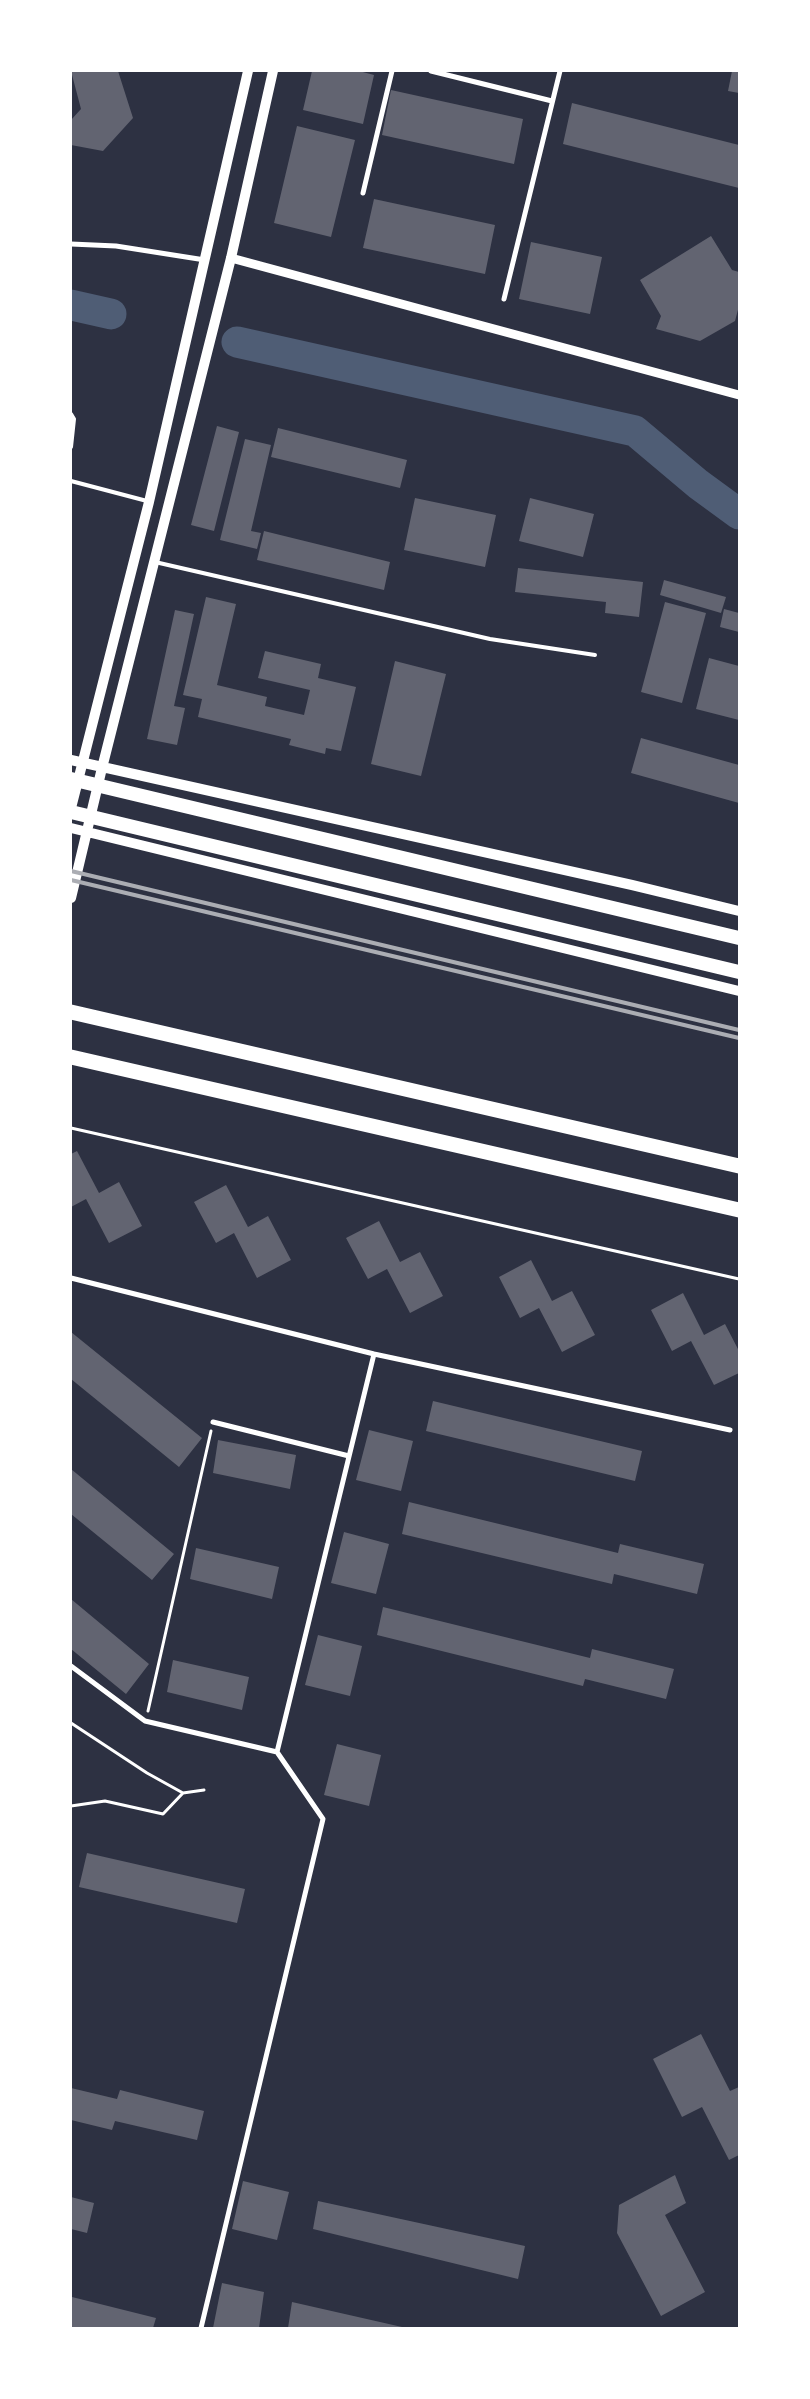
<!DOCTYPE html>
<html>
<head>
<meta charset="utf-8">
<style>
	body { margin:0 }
	#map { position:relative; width:810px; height:2399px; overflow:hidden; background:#2d3142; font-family:Bitter,serif }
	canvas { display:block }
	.frame { position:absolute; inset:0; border:72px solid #fff; pointer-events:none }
</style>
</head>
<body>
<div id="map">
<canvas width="810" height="2399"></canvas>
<div class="frame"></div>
</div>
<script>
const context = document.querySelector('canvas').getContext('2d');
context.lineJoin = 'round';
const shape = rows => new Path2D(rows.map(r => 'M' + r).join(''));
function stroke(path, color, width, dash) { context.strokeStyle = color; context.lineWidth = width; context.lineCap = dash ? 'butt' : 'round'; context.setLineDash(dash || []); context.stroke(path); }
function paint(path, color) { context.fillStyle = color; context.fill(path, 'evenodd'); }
const river = shape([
	[71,305,111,314],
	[237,342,635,431,698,484,739,514]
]);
const building = shape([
	[71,71,118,71,133,118,103,151,71,145,71,120,81,109],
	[312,71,359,71,374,75,363,124,303,110],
	[732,71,739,71,739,93,728,91],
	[391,90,523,119,514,164,382,135],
	[572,103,739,145,739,188,563,144],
	[297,126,355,140,331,237,274,223],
	[374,199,495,225,485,274,363,248],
	[711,236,732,270,739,272,739,306,735,321,700,341,656,329,661,316,640,280],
	[531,242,602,257,590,314,519,299],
	[217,426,239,432,214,531,191,525],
	[278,428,407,460,400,488,271,457],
	[245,439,271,445,251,531,261,533,257,549,220,540],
	[415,498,496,515,485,567,404,550],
	[530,498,594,514,583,557,519,541],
	[264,531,390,562,384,590,257,560],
	[518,568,643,582,639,617,605,613,606,602,515,592],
	[664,580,726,597,721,613,660,595],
	[206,597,236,604,217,685,267,697,265,706,304,715,310,690,258,678,265,651,321,664,318,678,356,687,341,751,326,748,325,754,289,745,291,739,198,717,202,699,183,695],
	[665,602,706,613,682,703,641,692],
	[724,609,739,613,739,632,720,627],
	[175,610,194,614,174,706,185,708,177,745,147,739],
	[709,658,739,666,739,720,696,709],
	[395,661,446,674,421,776,371,764],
	[641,738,739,765,739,803,631,773],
	[77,1151,99,1193,119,1182,142,1226,109,1243,86,1199,71,1207,71,1154],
	[226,1185,248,1227,268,1216,291,1260,257,1278,234,1233,216,1243,194,1202],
	[379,1221,400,1262,420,1252,443,1296,410,1313,387,1269,368,1279,346,1238],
	[531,1260,552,1301,572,1291,595,1335,562,1352,539,1308,520,1318,499,1277],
	[683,1293,704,1335,725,1324,739,1351,739,1373,714,1385,691,1341,672,1351,651,1310],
	[71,1332,202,1438,179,1467,71,1379],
	[433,1401,642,1451,635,1481,426,1431],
	[369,1430,413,1441,401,1491,356,1480],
	[218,1440,296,1455,290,1489,213,1473],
	[71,1469,174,1554,152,1580,71,1514],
	[409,1502,618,1553,620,1544,704,1564,697,1594,614,1574,612,1584,402,1534],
	[344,1532,389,1544,376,1594,331,1583],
	[196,1548,279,1567,272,1599,190,1579],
	[71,1599,149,1664,126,1694,71,1649],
	[383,1607,590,1658,592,1649,674,1669,666,1699,585,1679,583,1686,377,1635],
	[318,1635,362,1646,350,1696,305,1685],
	[173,1660,249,1677,242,1710,167,1692],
	[337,1744,381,1755,369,1806,324,1795],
	[87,1853,245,1889,237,1923,79,1887],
	[701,2034,730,2091,739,2087,739,2155,729,2160,702,2107,682,2117,653,2059],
	[71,2088,117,2099,120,2090,204,2111,197,2140,115,2121,112,2130,71,2120],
	[675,2175,686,2203,665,2215,705,2292,661,2316,617,2233,619,2205],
	[243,2181,289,2192,277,2240,232,2229],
	[71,2197,94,2203,87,2233,71,2229],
	[318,2201,525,2246,518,2279,313,2229],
	[222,2283,264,2292,259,2328,213,2328],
	[72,2297,156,2318,153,2328,71,2328],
	[292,2302,402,2327,402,2328,288,2328]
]);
const path = shape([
	[71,1128,739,1279],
	[148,1711,211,1431],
	[71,1723,147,1773,183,1793],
	[71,1806,105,1801,163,1814,183,1793,204,1790]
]);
const service = shape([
	[71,414,74,419,71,447],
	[71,481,147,501],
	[155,562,490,639,595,655]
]);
const minor = shape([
	[431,71,552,101],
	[363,193,392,71],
	[71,244,116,246,205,260],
	[504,299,560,71],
	[71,1278,374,1354,730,1430],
	[213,1422,349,1456],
	[71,1666,145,1721,277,1752,323,1819,201,2328],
	[277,1752,374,1354]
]);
const tertiary = shape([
	[231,258,739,395]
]);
const secondary = shape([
	[71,760,632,885,739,911],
	[71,808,149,502,248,71],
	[71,828,739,991],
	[71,898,102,768,231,258,273,71]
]);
const trunk = shape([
	[71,779,739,938],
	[71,812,739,972]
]);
const motorway = shape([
	[71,1012,739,1166],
	[71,1057,739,1210]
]);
const rail = shape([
	[71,871,739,1030],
	[71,880,739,1038]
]);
stroke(river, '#4f5d75', 31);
paint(building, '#626471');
stroke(path, '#fff', 3);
stroke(service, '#fff', 4);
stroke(minor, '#fff', 5);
stroke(tertiary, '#fff', 9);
stroke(secondary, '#fff', 10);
stroke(trunk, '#fff', 14);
stroke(motorway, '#fff', 15);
stroke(rail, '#abadb3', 4);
</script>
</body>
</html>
